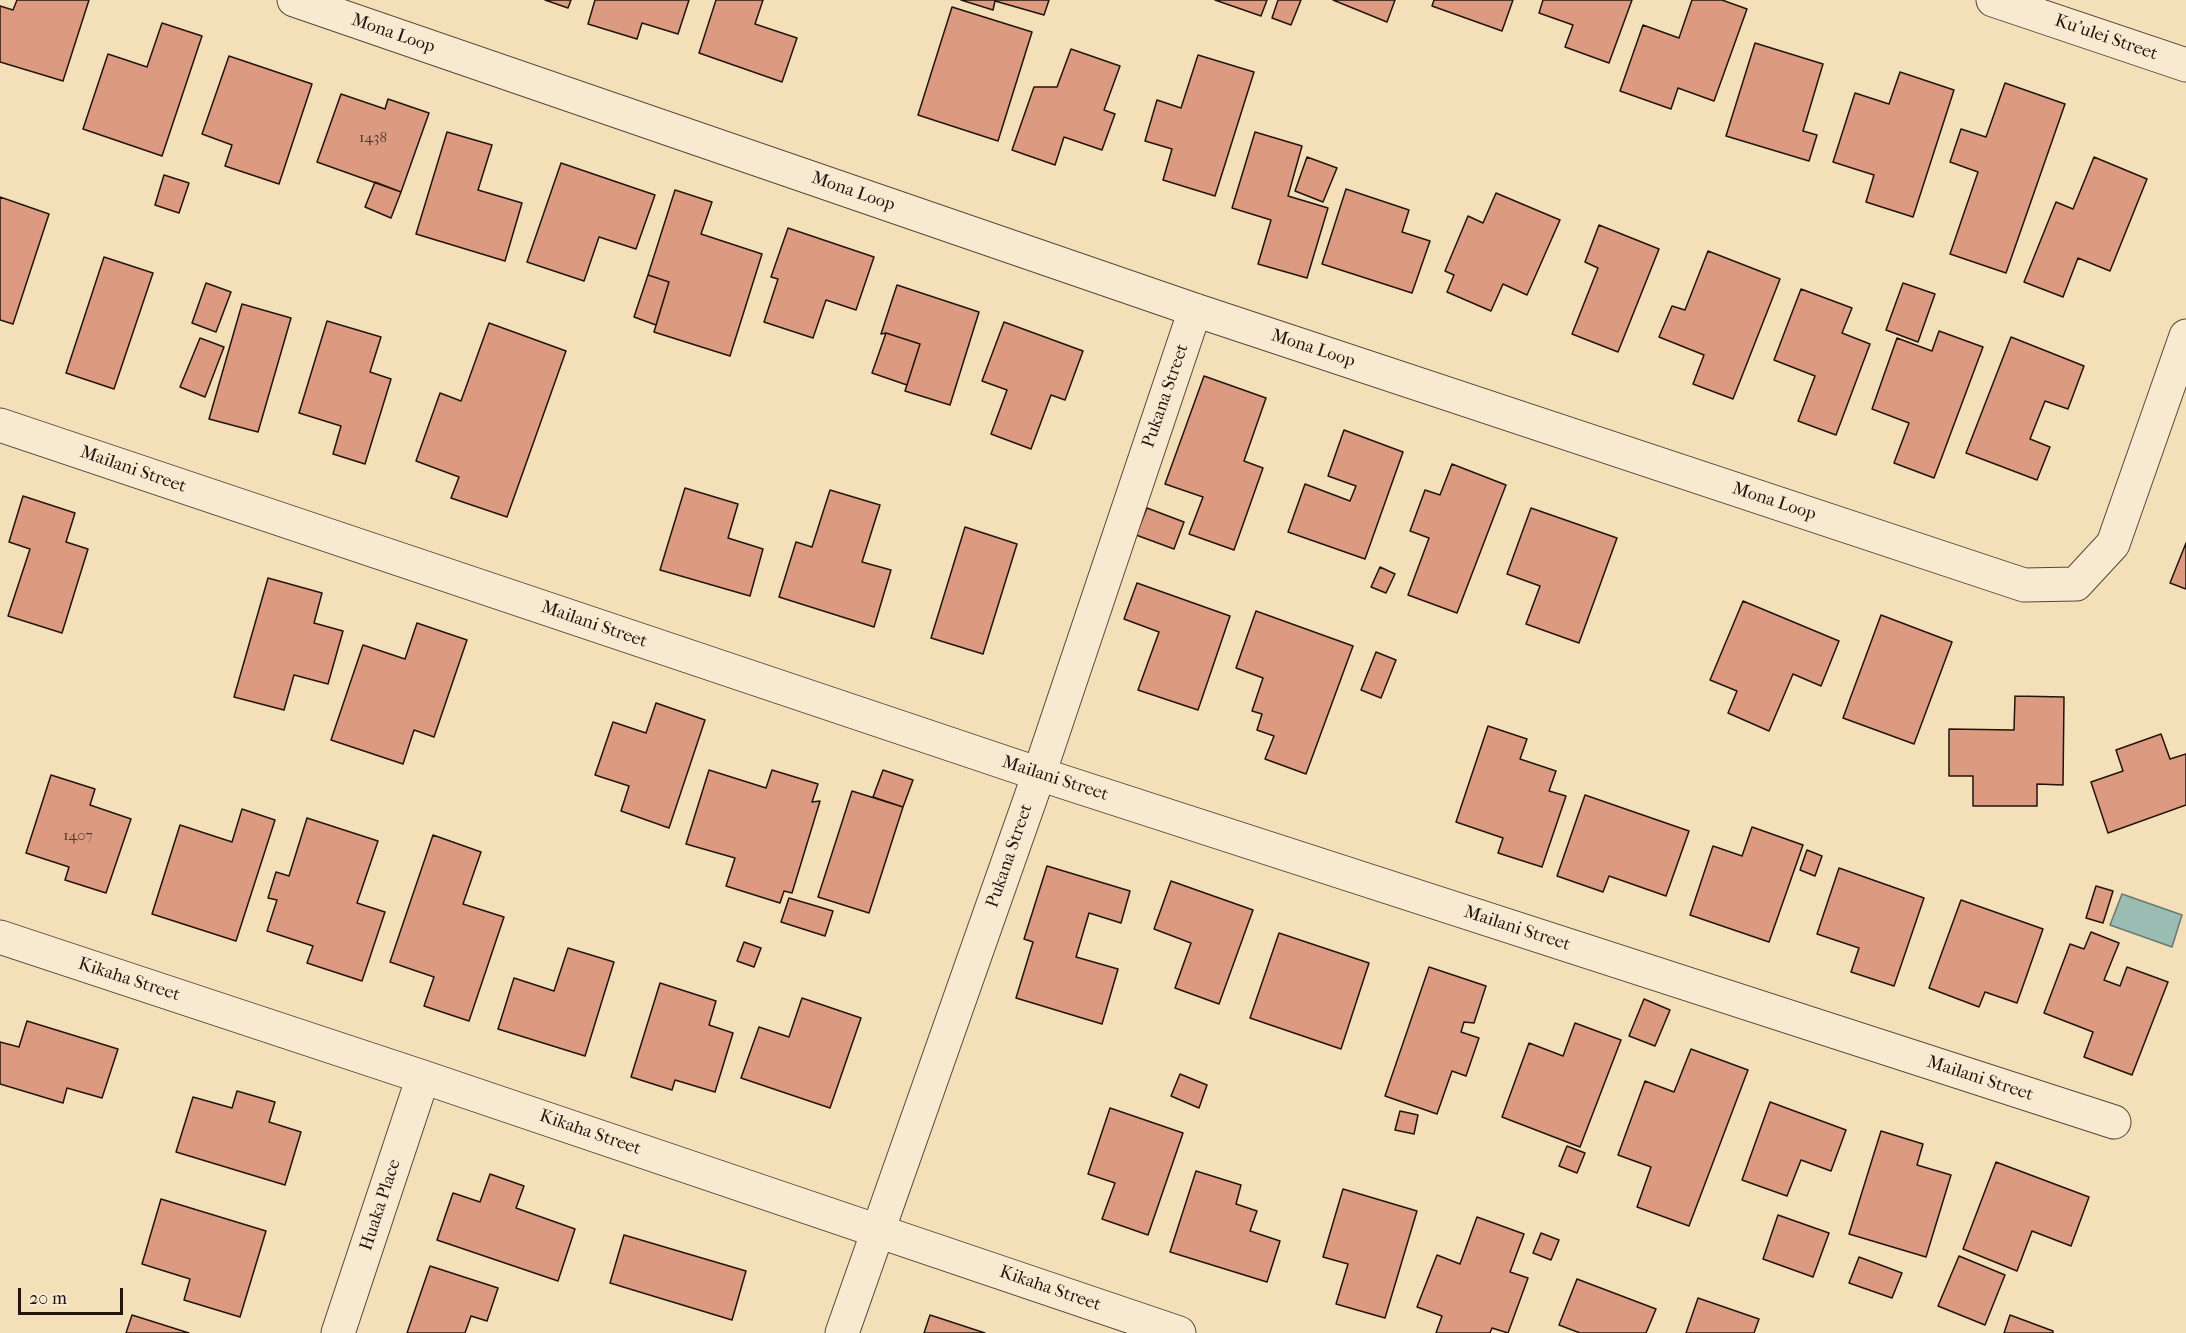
<!DOCTYPE html>
<html>
<head>
<meta charset="utf-8">
<style>
	body { margin:0 }
	#map { position:relative; width:2186px; height:1333px; overflow:hidden; background:#f3dfb8; font-family:"IM FELL French Canon",serif }
	canvas { display:block }
	.scale { position:absolute; left:18px; top:1288px; width:105px; height:27px; box-sizing:border-box; border:3px solid #22140e; border-top:0; padding-left:8px; font-size:18px; line-height:21px; white-space:nowrap; color:#22140e; -webkit-text-stroke:4px #f7ead1; paint-order:stroke }
</style>
</head>
<body>
<div id="map">
<canvas width="2186" height="1333"></canvas>
<div class="scale">20 m</div>
</div>
<script>
const context = document.querySelector('canvas').getContext('2d');
context.lineJoin = 'round';
function paint(path, color) { context.fillStyle = color; context.fill(path, 'evenodd'); }
const shape = rows => new Path2D(rows.map(r => 'M' + r).join(''));
function stroke(path, color, width, dash) { context.strokeStyle = color; context.lineWidth = width; context.lineCap = dash ? 'butt' : 'round'; context.setLineDash(dash || []); context.stroke(path); }
function label(font, color, halo, rows, align = 'center') {
  context.font = font + ' "IM FELL French Canon",serif'; context.lineWidth = 6; context.setLineDash([]); context.textBaseline = 'middle'; context.strokeStyle = halo; context.fillStyle = color; for (const [text, x, y, turn = 0] of rows) {
    context.save(); context.translate(x, y); context.rotate((+turn || 0) * Math.PI / 180); context.textAlign = isNaN(turn) ? turn : align; if (halo) context.strokeText(text, 0, 0); context.fillText(text, 0, 0); context.restore();
  }
}
const water = shape([
	[2122,894,2182,915,2172,947,2110,925,2122,894]
]);
const building = shape([
	[17,0,89,0,63,81,0,62,0,6,13,10,17,0],
	[545,0,571,0,568,8,545,0],
	[595,0,689,0,678,34,642,23,637,39,588,24,595,0],
	[716,0,763,0,755,24,797,38,782,82,699,53,716,0],
	[961,0,1049,0,1044,15,995,1,993,10,961,0],
	[1215,0,1267,0,1261,16,1215,0],
	[1278,0,1301,0,1291,25,1272,18,1278,0],
	[1333,0,1395,0,1387,22,1333,0],
	[1434,0,1513,0,1502,31,1432,6,1434,0],
	[1543,0,1632,0,1609,63,1565,47,1573,25,1539,13,1543,0],
	[1692,0,1722,0,1747,9,1714,101,1678,88,1671,109,1620,91,1643,25,1679,38,1692,0],
	[952,7,1032,32,998,141,918,115,952,7],
	[162,23,202,36,162,156,83,129,108,54,147,67,162,23],
	[1755,43,1823,64,1803,131,1817,135,1809,161,1726,136,1755,43],
	[1071,49,1120,66,1104,110,1115,114,1102,150,1064,137,1055,165,1012,150,1034,87,1057,87,1071,49],
	[1198,55,1254,72,1215,196,1163,180,1172,149,1145,141,1157,100,1181,108,1198,55],
	[229,56,312,84,279,184,225,166,232,145,202,134,229,56],
	[1900,72,1954,90,1913,217,1866,202,1874,175,1833,162,1855,93,1889,104,1900,72],
	[2005,83,2065,104,2006,273,1950,254,1978,172,1950,162,1961,129,1986,137,2005,83],
	[341,94,385,109,388,99,429,113,401,192,317,162,341,94],
	[447,132,492,145,478,190,522,203,505,261,416,234,447,132],
	[1255,132,1302,146,1288,196,1328,208,1307,278,1258,264,1271,220,1232,208,1255,132],
	[1307,157,1337,168,1323,202,1295,191,1307,157],
	[2094,157,2147,179,2110,271,2078,258,2063,297,2024,282,2056,202,2073,209,2094,157],
	[561,163,655,195,636,249,599,237,584,281,527,262,561,163],
	[164,175,189,183,179,213,155,205,164,175],
	[375,182,401,192,391,218,365,207,375,182],
	[1346,189,1409,210,1402,232,1430,241,1412,293,1322,264,1346,189],
	[675,190,712,202,701,234,762,254,730,356,654,332,669,282,648,275,675,190],
	[1496,193,1560,220,1527,295,1503,284,1491,311,1447,292,1454,275,1445,271,1468,216,1483,223,1496,193],
	[0,197,49,214,13,324,0,320,0,197],
	[1599,225,1659,249,1618,352,1572,334,1598,268,1585,262,1599,225],
	[788,228,874,257,856,310,826,300,813,338,764,322,778,279,771,277,788,228],
	[1708,251,1780,279,1733,399,1693,384,1704,355,1659,337,1672,306,1685,310,1708,251],
	[104,257,153,273,114,389,66,373,104,257],
	[648,275,669,282,656,325,634,317,648,275],
	[206,283,231,292,216,332,192,323,206,283],
	[1903,283,1935,294,1918,342,1886,330,1903,283],
	[897,285,979,312,950,405,905,391,920,344,886,333,881,334,897,285],
	[1801,289,1852,308,1842,333,1870,344,1836,435,1798,421,1815,376,1774,360,1801,289],
	[242,304,291,318,258,432,209,419,242,304],
	[327,321,381,337,370,372,391,379,365,464,333,454,341,426,299,413,327,321],
	[1004,322,1083,351,1065,400,1051,395,1031,449,991,434,1007,390,982,381,1004,322],
	[489,323,566,351,507,517,451,498,459,477,416,461,440,393,461,401,489,323],
	[1939,331,1983,347,1934,478,1894,463,1909,423,1872,409,1897,338,1932,351,1939,331],
	[886,333,920,344,907,385,872,373,886,333],
	[2011,337,2084,366,2068,409,2045,401,2030,439,2050,447,2037,480,1966,453,2011,337],
	[200,338,224,347,205,397,180,387,200,338],
	[1204,376,1266,398,1244,461,1263,468,1234,550,1189,534,1203,497,1165,484,1204,376],
	[1344,430,1403,452,1365,559,1288,532,1305,484,1350,501,1356,486,1328,476,1344,430],
	[1452,464,1506,485,1457,613,1408,595,1429,538,1410,531,1425,490,1440,495,1452,464],
	[685,488,738,504,728,538,763,549,750,596,660,570,685,488],
	[830,490,880,505,862,562,891,570,874,627,779,597,796,542,812,547,830,490],
	[23,496,75,513,66,542,88,549,62,633,8,616,30,549,9,542,23,496],
	[1147,508,1184,522,1174,549,1136,535,1147,508],
	[1531,508,1617,538,1579,643,1526,624,1540,586,1507,574,1531,508],
	[965,527,1017,544,983,654,931,638,965,527],
	[2186,543,2186,589,2170,583,2186,543],
	[1380,567,1395,574,1386,593,1371,587,1380,567],
	[268,578,322,593,314,623,343,631,328,684,294,675,284,710,234,697,268,578],
	[1137,583,1230,616,1198,710,1138,690,1159,632,1124,619,1137,583],
	[1743,601,1839,641,1821,686,1793,674,1769,731,1728,713,1737,691,1710,680,1743,601],
	[1256,611,1353,646,1306,774,1265,759,1274,736,1257,730,1262,714,1252,711,1263,678,1236,668,1256,611],
	[1881,615,1952,642,1914,744,1843,718,1881,615],
	[417,623,467,640,434,737,414,730,403,764,331,740,363,645,405,659,417,623],
	[1376,652,1396,660,1381,698,1361,690,1376,652],
	[2015,696,2064,697,2063,785,2037,784,2037,806,1973,806,1973,776,1949,776,1949,729,2014,730,2015,696],
	[656,703,705,720,669,828,621,811,629,786,595,775,613,722,646,733,656,703],
	[1488,726,1527,739,1520,759,1556,771,1549,791,1566,796,1542,867,1498,853,1503,838,1456,822,1488,726],
	[2161,734,2170,759,2186,754,2186,805,2108,833,2091,782,2123,771,2116,750,2161,734],
	[709,770,766,788,772,770,818,784,812,802,820,801,792,893,784,891,780,903,726,886,735,858,686,844,709,770],
	[883,770,913,780,903,807,873,797,883,770],
	[51,775,95,789,90,805,131,819,106,893,65,880,69,867,26,853,51,775],
	[852,791,903,807,869,913,818,897,852,791],
	[1585,795,1689,831,1666,896,1609,876,1603,892,1557,876,1585,795],
	[242,809,275,820,236,941,152,914,180,825,232,842,242,809],
	[307,818,378,841,357,903,385,912,362,981,307,963,313,946,267,931,277,900,268,898,276,872,289,876,307,818],
	[1752,827,1803,845,1769,942,1690,915,1713,846,1742,856,1752,827],
	[433,835,481,852,463,904,504,917,469,1021,424,1006,434,977,390,962,433,835],
	[1807,850,1822,856,1815,876,1800,870,1807,850],
	[1047,866,1130,891,1121,923,1089,913,1076,957,1118,969,1102,1024,1016,998,1033,942,1024,939,1047,866],
	[1839,868,1924,898,1894,986,1851,972,1859,948,1817,934,1839,868],
	[1171,881,1253,910,1219,1004,1175,988,1191,943,1154,929,1171,881],
	[2096,886,2113,891,2103,923,2086,918,2096,886],
	[789,898,833,911,825,936,781,922,789,898],
	[1961,900,2043,929,2017,1003,1985,992,1979,1007,1929,988,1961,900],
	[2091,932,2119,943,2104,980,2120,986,2127,967,2168,982,2132,1075,2084,1057,2093,1032,2044,1013,2070,944,2084,949,2091,932],
	[1279,933,1369,963,1341,1049,1250,1018,1279,933],
	[744,942,761,948,754,967,737,961,744,942],
	[568,948,614,962,585,1056,498,1029,514,978,554,991,568,948],
	[1429,967,1486,986,1474,1023,1464,1022,1461,1032,1479,1038,1466,1076,1452,1071,1437,1114,1385,1096,1429,967],
	[660,983,716,1001,709,1025,733,1033,715,1092,675,1080,672,1090,631,1077,660,983],
	[802,998,861,1018,830,1108,741,1078,759,1027,789,1037,802,998],
	[1644,999,1670,1010,1655,1046,1629,1036,1644,999],
	[27,1021,118,1049,102,1098,67,1088,63,1103,0,1084,0,1042,19,1047,27,1021],
	[1575,1023,1621,1040,1580,1147,1502,1117,1529,1043,1563,1056,1575,1023],
	[1691,1049,1748,1070,1689,1226,1637,1207,1651,1167,1618,1155,1645,1081,1674,1092,1691,1049],
	[1180,1074,1207,1085,1199,1108,1171,1096,1180,1074],
	[237,1091,275,1102,269,1122,301,1132,285,1185,176,1152,193,1097,232,1108,237,1091],
	[1770,1102,1846,1130,1831,1171,1801,1160,1787,1196,1742,1180,1770,1102],
	[1110,1108,1183,1133,1148,1235,1102,1219,1115,1183,1088,1174,1110,1108],
	[1400,1111,1418,1115,1414,1134,1395,1130,1400,1111],
	[1881,1131,1923,1144,1917,1165,1951,1175,1926,1257,1849,1234,1881,1131],
	[1567,1146,1585,1153,1577,1173,1559,1166,1567,1146],
	[1996,1162,2089,1197,2071,1246,2032,1231,2017,1271,1963,1249,1996,1162],
	[1196,1171,1241,1185,1236,1204,1257,1211,1250,1231,1280,1241,1267,1282,1170,1252,1196,1171],
	[490,1174,524,1186,516,1208,575,1229,558,1281,437,1240,453,1193,480,1202,490,1174],
	[1343,1189,1417,1211,1385,1318,1336,1304,1348,1264,1323,1257,1343,1189],
	[161,1199,266,1231,240,1317,184,1300,190,1279,142,1264,161,1199],
	[1778,1215,1829,1233,1813,1277,1763,1259,1778,1215],
	[1477,1217,1524,1234,1510,1272,1528,1278,1508,1333,1492,1328,1490,1333,1436,1333,1442,1316,1417,1307,1437,1255,1460,1264,1477,1217],
	[1541,1233,1559,1240,1551,1260,1533,1253,1541,1233],
	[624,1235,746,1271,732,1320,610,1283,624,1235],
	[1959,1256,2005,1275,1985,1325,1938,1306,1959,1256],
	[1859,1257,1902,1273,1892,1298,1849,1283,1859,1257],
	[430,1266,498,1288,487,1321,471,1316,465,1333,407,1333,430,1266],
	[1577,1279,1656,1309,1646,1333,1580,1333,1559,1325,1577,1279],
	[1698,1298,1759,1319,1754,1333,1686,1333,1698,1298],
	[132,1315,189,1333,126,1333,132,1315],
	[930,1315,985,1333,924,1333,930,1315],
	[2010,1315,2053,1331,2053,1333,2004,1333,2010,1315]
]);
const minor = shape([
	[294,0,1195,310,2024,585,2076,584,2113,544,2186,336],
	[1993,0,2186,65],
	[0,425,1039,774,2114,1122],
	[0,937,423,1077,1179,1333],
	[338,1333,423,1077],
	[842,1333,1039,774,1195,310]
]);
const numberNames = [
	["1438",373,138],
	["1407",78,836]
];
const streetNames = [
	["Mona Loop",393,34,19],
	["Ku'ulei Street",2106,38,19],
	["Mona Loop",853,192,19],
	["Mona Loop",1313,349,18],
	["Pukana Street",1166,396,-71],
	["Mailani Street",133,470,19],
	["Mona Loop",1774,502,18],
	["Mailani Street",594,625,19],
	["Mailani Street",1055,779,18],
	["Pukana Street",1010,856,-71],
	["Mailani Street",1517,929,18],
	["Kikaha Street",129,980,18],
	["Mailani Street",1980,1079,18],
	["Kikaha Street",590,1133,19],
	["Huaka Place",381,1205,-72],
	["Kikaha Street",1050,1289,19]
];
paint(water, '#9bbcb2');
stroke(water, '#6b7970', 1.5);
paint(building, '#dc9a81');
stroke(building, '#22140e', 1.5);
stroke(minor, '#564738', 35);
stroke(minor, '#f7ead1', 33);
label('15px', '#50362b', null, numberNames);
label('18px', '#22140e', '#f7ead1', streetNames);
</script>
</body>
</html>
